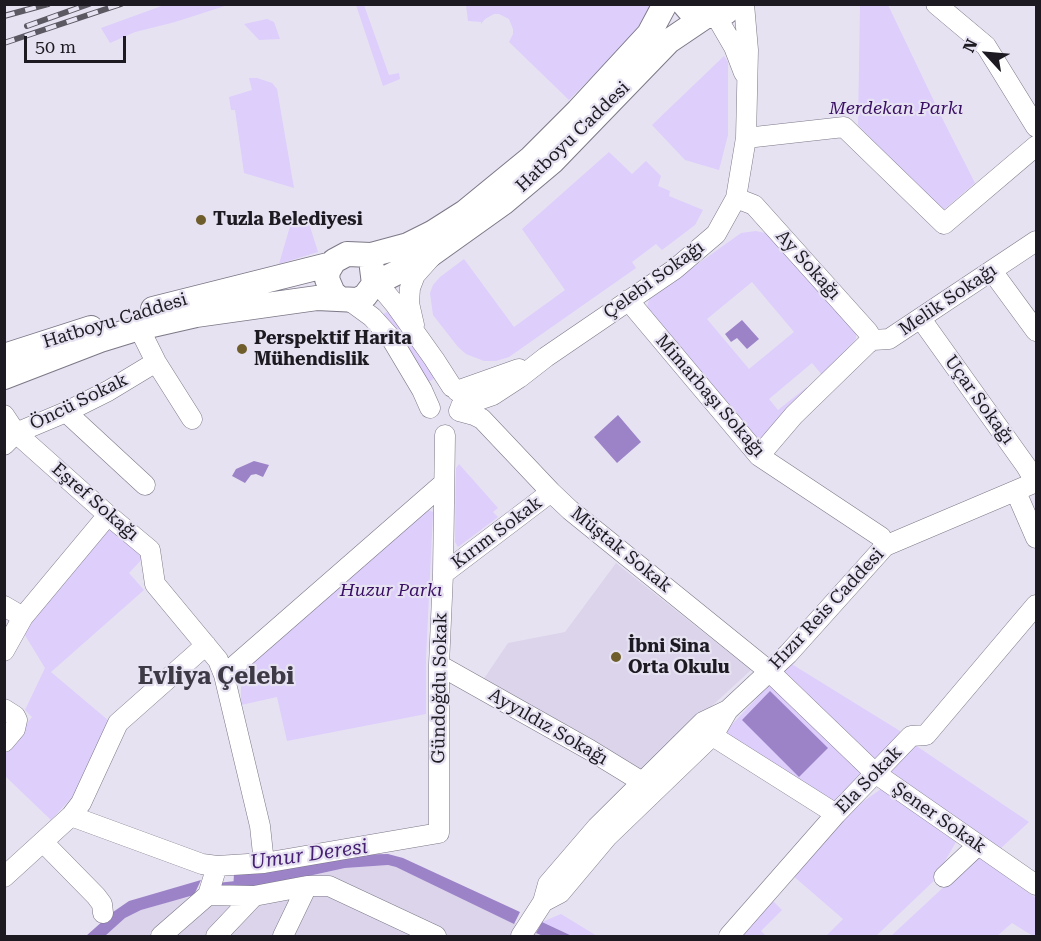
<!DOCTYPE html>
<html>
<head>
<meta charset="utf-8">
<style>
	body { margin:0 }
	#map { position:relative; width:1041px; height:941px; overflow:hidden; background:#e7e2f2; font-family:"Roboto Serif",serif }
	canvas { display:block }
	.frame { position:absolute; inset:0; border:6px solid #1d1b21; pointer-events:none }
	.north { position:absolute; left:957px; top:24px; width:60px; height:60px; -webkit-text-stroke:4px #e7e2f2; paint-order:stroke; rotate:296deg; font-size:16px; font-weight:700; line-height:24px; text-align:center; color:#1d1b21 }
	.north::after { content:''; display:block; margin:auto; width:21px; height:27px; background:#1d1b21; clip-path:polygon(50% 0,100% 100%,50% 72%,0 100%) }
	.scale { position:absolute; left:24px; top:36px; width:102px; height:27px; box-sizing:border-box; border:3px solid #1d1b21; border-top:0; padding-left:8px; font-size:18px; line-height:21px; white-space:nowrap; color:#1d1b21; -webkit-text-stroke:4px #e7e2f2; paint-order:stroke }
</style>
</head>
<body>
<div id="map">
<canvas width="1041" height="941"></canvas>
<div class="frame"></div>
<div class="north">N</div>
<div class="scale">50 m</div>
</div>
<script>
const context = document.querySelector('canvas').getContext('2d');
context.lineJoin = 'round';
function paint(path, color) { context.fillStyle = color; context.fill(path, 'evenodd'); }
const shape = rows => new Path2D(rows.map(r => 'M' + r).join(''));
function stroke(path, color, width, dash) { context.strokeStyle = color; context.lineWidth = width; context.lineCap = dash ? 'butt' : 'round'; context.setLineDash(dash || []); context.stroke(path); }
function label(font, color, halo, rows, align = 'center') {
  context.font = font + ' "Roboto Serif",serif'; context.lineWidth = 4.5; context.setLineDash([]); context.textBaseline = 'middle'; context.strokeStyle = halo; context.fillStyle = color; for (const [text, x, y, turn = 0] of rows) {
    context.save(); context.translate(x, y); context.rotate((+turn || 0) * Math.PI / 180); context.textAlign = isNaN(turn) ? turn : align; if (halo) context.strokeText(text, 0, 0); context.fillText(text, 0, 0); context.restore();
  }
}
const built = shape([
	[616,563,751,670,641,771,483,680,508,643,565,632],
	[388,865,396,867,543,936,105,936,125,918,141,910,174,900,304,877,345,868]
]);
const green = shape([
	[167,4,228,5,175,22,135,32,110,43,101,28],
	[356,5,364,5,389,75,399,73,400,79,383,86],
	[466,5,651,5,645,20,635,33,569,100,509,42,513,34,513,29,509,19,499,14,494,14,485,19,481,24,481,22,468,21],
	[860,5,888,5,944,122,975,183,941,212,858,125],
	[267,19,274,22,280,39,259,40,244,24],
	[724,56,728,62,728,135,719,170,685,160,652,125],
	[249,78,257,78,272,83,277,89,294,188,244,173,235,110,231,110,229,97,252,90],
	[609,152,632,174,646,161,661,176,658,186,670,191,669,196,703,210,695,225,662,250,656,244,632,262,636,268,509,357,496,361,484,361,466,354,458,347,433,315,430,293,433,285,440,277,464,259,514,327,565,290,522,229],
	[306,214,318,252,279,264,293,216],
	[756,231,769,234,856,330,856,339,822,375,812,363,769,399,778,410,807,387,808,389,760,442,647,308,649,299,741,233],
	[752,282,794,332,749,369,707,319],
	[392,309,438,376,427,383,380,316],
	[459,464,498,508,493,512,498,517,458,547,455,542,456,468],
	[426,509,433,512,426,658,426,714,287,741,277,697,241,705,241,675,252,663],
	[109,526,144,557,129,573,144,590,51,672,109,721,76,793,51,820,5,776,4,751,32,717,25,710,45,668,23,632],
	[790,663,900,731,902,736,876,761,783,670],
	[771,683,862,772,831,805,724,733],
	[915,745,1029,822,1000,849,888,773],
	[881,789,956,842,938,873,940,875,876,936,826,936,843,919,791,874,847,813],
	[977,856,1036,898,1036,936,1033,936,1012,923,997,936,891,936],
	[769,897,782,910,761,931,766,936,736,936],
	[561,914,597,936,572,936,542,922]
]);
const water = shape([
	[742,320,759,339,747,349,737,338,731,342,725,334],
	[618,415,641,442,617,463,594,437],
	[254,461,269,465,263,477,256,474,251,475,245,483,232,476,236,469],
	[770,691,828,748,799,777,742,720],
	[388,854,403,858,520,912,514,924,396,867,388,865,345,868,258,887,233,890,234,874,341,855],
	[201,880,194,895,141,910,125,918,105,936,86,936,113,912,129,901],
	[542,922,572,936,543,936,536,933]
]);
const stream = shape([
	[217,885,236,883]
]);
const minor = shape([
	[936,4,986,46,1036,127],
	[716,16,734,47,744,73],
	[746,138,844,127,944,224,1036,146],
	[736,198,754,205,868,332,873,340],
	[992,271,1036,331],
	[374,284,384,291,394,303,434,359,452,387],
	[628,300,759,456,881,537,885,546],
	[350,301,372,317,391,338,422,390,430,408],
	[921,319,1026,466,1036,483],
	[414,325,409,303,410,288,415,275,431,257],
	[139,328,156,362,192,419],
	[457,391,519,369],
	[461,406,493,395,519,378,546,357,675,269,716,234,736,198,746,138,748,50,744,4],
	[459,411,474,415,482,419,551,492,570,510,769,671,875,773,1036,885],
	[66,412,145,485],
	[4,415,16,433,108,515,150,550,155,584,218,660,224,675,260,826,264,863],
	[4,445,16,433,66,412,108,391,156,362],
	[759,456,794,415,867,344,873,340,889,339,1036,241],
	[1016,492,1036,538],
	[443,574,551,492],
	[4,606,23,617],
	[4,651,23,617,108,515],
	[439,665,590,750,652,788],
	[224,675,444,483],
	[4,709,15,716,17,720,15,729,4,742],
	[705,725,719,740,836,814],
	[71,816,202,864,217,866],
	[43,842,96,896,102,904,103,913],
	[4,877,71,816,81,803,118,723,206,645],
	[944,877,978,845],
	[208,895,217,866,264,863,439,833,439,665,443,574,445,435],
	[208,895,254,896,307,886,329,886,436,936],
	[543,902,560,893,607,837,714,734,728,710,788,654,885,546,1036,482],
	[161,936,208,895],
	[216,936,254,896],
	[283,936,307,886],
	[521,936,543,902,548,884,597,827,703,722,728,710],
	[729,936,836,814,911,736,926,735,1036,605]
]);
const major = shape([
	[684,4,690,11,706,16],
	[374,284,426,258,503,203,553,161,669,41,706,16,716,16,726,12,735,4],
	[339,298,333,293,327,279,328,271,334,261,347,254,371,255,408,245,432,233,465,212,531,158,578,111,649,34,665,4],
	[153,309,332,264],
	[4,356,91,328],
	[4,377,100,340,139,328,196,315,317,298,358,300,365,296,374,284,372,268]
]);
const rail = shape([
	[4,16,48,4],
	[27,26,89,4],
	[4,43,121,4]
]);
const markers = [
	[201,220,6,"#6f5e2c"],
	[242,349,6,"#6f5e2c"],
	[616,657,6,"#6f5e2c"]
];
const parkNames = [
	["Merdekan Parkı",896,109],
	["Huzur Parkı",391,591]
];
const streetNames = [
	["Hatboyu Caddesi",573,137,-44],
	["Ay Sokağı",808,265,48],
	["Çelebi Sokağı",654,280,-36],
	["Melik Sokağı",948,300,-34],
	["Hatboyu Caddesi",115,321,-17],
	["Mimarbaşı Sokağı",710,396,49],
	["Uçar Sokağı",979,400,54],
	["Öncü Sokak",79,402,-26],
	["Eşref Sokağı",95,502,41],
	["Kırım Sokak",497,533,-37],
	["Müştak Sokak",621,550,39],
	["Hızır Reis Caddesi",827,609,-47],
	["Gündoğdu Sokak",440,688,-89],
	["Ayyıldız Sokağı",548,727,30],
	["Ela Sokak",869,780,-46],
	["Şener Sokak",939,818,35]
];
const poiNames = [
	["Tuzla Belediyesi",213,220],
	["Perspektif Harita",254,339],
	["Mühendislik",254,360],
	["İbni Sina",628,647],
	["Orta Okulu",628,668]
];
const waterNames = [
	["Umur Deresi",309,855,-8]
];
const districtNames = [
	["Evliya Çelebi",216,677]
];
paint(built, '#dbd4eb');
paint(green, '#ddcefc');
paint(water, '#9c83c8');
stroke(stream, '#9c83c8', 4);
stroke(minor, '#7c7886', 21);
stroke(major, '#7c7886', 26);
stroke(minor, '#fff', 20);
stroke(major, '#fff', 24);
stroke(rail, '#5c5962', 6);
stroke(rail, '#e7e2f2', 4, [11]);
for (const [x, y, r, color] of markers) { const dot = new Path2D(); dot.arc(x, y, r, 0, 2 * Math.PI); context.fillStyle = color; context.fill(dot); stroke(dot, '#e7e2f2', 2); }
label('italic 18px', '#390f63', '#e7e2f2', parkNames);
label('18px', '#1d1b21', '#e7e2f2', streetNames);
label('bold 18px', '#1d1b21', '#e7e2f2', poiNames, 'left');
label('italic 20px', '#451f72', '#e7e2f2', waterNames);
label('bold 24px', '#3d3945', '#e7e2f2', districtNames);
</script>
</body>
</html>
